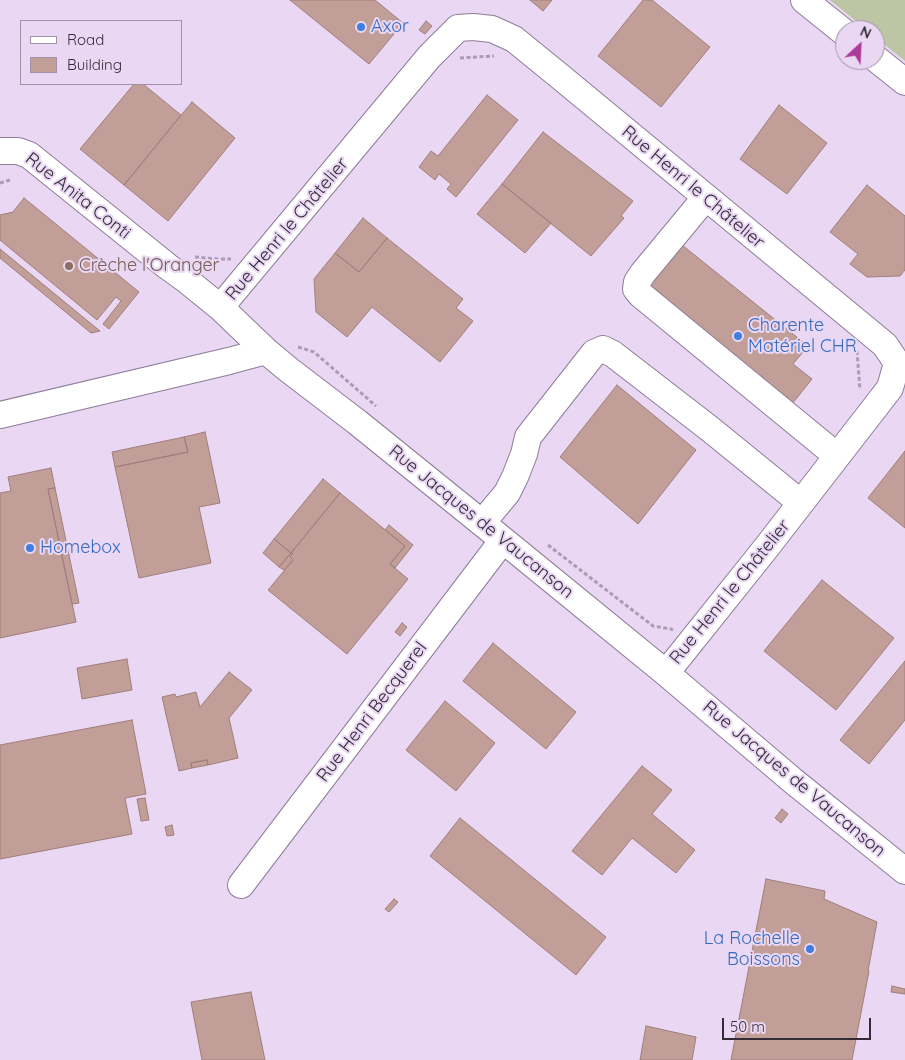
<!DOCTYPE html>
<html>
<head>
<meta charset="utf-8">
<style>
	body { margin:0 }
	#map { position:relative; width:905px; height:1060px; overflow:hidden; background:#e9d7f3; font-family:Quicksand,sans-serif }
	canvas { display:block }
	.legend { position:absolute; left:20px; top:20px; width:162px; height:65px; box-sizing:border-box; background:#e9d7f3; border:1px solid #a093a8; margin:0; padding:6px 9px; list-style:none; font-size:15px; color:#332c37 }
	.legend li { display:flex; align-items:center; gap:10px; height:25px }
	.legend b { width:25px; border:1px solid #a093a8 }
	.north { position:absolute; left:835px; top:20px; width:50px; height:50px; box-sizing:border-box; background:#e9d7f3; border:1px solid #a093a8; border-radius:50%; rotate:25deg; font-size:14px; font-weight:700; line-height:20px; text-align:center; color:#332c37 }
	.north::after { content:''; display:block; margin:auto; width:18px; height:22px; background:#ab3c99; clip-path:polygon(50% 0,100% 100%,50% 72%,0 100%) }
	.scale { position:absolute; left:722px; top:1018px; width:149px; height:22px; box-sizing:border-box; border:2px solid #332c37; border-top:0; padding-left:6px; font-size:15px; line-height:18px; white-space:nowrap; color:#332c37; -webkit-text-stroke:4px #e9d7f3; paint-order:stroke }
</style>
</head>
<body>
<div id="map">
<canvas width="905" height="1060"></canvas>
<ul class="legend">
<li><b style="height:6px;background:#fff"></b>Road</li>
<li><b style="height:14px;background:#c29e99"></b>Building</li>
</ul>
<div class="north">N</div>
<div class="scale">50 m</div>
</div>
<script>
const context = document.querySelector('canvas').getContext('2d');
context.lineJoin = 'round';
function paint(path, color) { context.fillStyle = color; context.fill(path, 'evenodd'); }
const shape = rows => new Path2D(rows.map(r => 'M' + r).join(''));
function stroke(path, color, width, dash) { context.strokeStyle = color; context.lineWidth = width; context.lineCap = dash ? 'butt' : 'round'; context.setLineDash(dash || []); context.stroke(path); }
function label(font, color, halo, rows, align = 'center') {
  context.font = font + ' Quicksand,sans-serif'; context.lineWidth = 4; context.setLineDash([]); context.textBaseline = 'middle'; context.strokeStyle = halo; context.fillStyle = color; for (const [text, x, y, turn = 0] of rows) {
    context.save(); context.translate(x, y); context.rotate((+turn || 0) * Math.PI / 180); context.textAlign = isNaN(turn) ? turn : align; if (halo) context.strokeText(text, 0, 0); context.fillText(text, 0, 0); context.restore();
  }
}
const green = shape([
	[830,0,905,0,905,61,875,37,875,30,867,30]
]);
const building = shape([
	[290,0,375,0,403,23,369,64,290,0],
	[530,0,552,0,543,11,530,0],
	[643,0,652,0,710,47,661,107,598,56,643,0],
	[426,21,432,26,425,34,419,30,426,21],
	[134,84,143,84,181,115,124,185,80,149,134,84],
	[487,95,518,120,456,197,447,189,451,184,439,174,435,180,419,167,431,151,438,156,487,95],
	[192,102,235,138,168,221,124,185,192,102],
	[779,105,827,143,787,194,740,159,779,105],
	[543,132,633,201,621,216,624,218,591,256,502,184,543,132],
	[502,184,551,223,525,253,477,214,502,184],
	[867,185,905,216,905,270,900,276,867,277,850,264,858,254,830,232,867,185],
	[24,198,139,292,109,329,103,324,121,301,116,297,97,320,0,240,0,215,13,212,24,198],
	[363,218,387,238,359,272,335,253,363,218],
	[387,238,463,299,456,308,473,321,440,362,372,307,347,337,316,312,314,279,335,253,359,272,387,238],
	[682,245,808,346,793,364,812,379,792,404,648,286,682,245],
	[0,249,100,331,91,333,0,258,0,249],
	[617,385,696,450,638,524,560,457,617,385],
	[205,432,220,503,199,507,211,563,139,578,115,467,188,452,184,437,205,432],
	[184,437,188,452,115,467,112,452,184,437],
	[905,451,905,528,868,498,905,451],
	[51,468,55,488,48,489,76,622,0,638,0,493,11,491,8,477,51,468],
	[323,479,340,493,291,553,274,539,323,479],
	[55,488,79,603,72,604,48,489,55,488],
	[340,493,405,546,390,564,408,579,347,654,268,590,293,560,290,557,293,554,291,553,340,493],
	[389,525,413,545,395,568,390,564,405,546,385,530,389,525],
	[274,539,291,553,279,567,263,553,274,539],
	[291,553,293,554,290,557,293,560,284,570,279,567,291,553],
	[822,580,894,638,836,710,764,651,822,580],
	[402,623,407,627,400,636,395,632,402,623],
	[493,643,576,712,546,749,463,681,493,643],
	[127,659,132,690,82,699,77,668,127,659],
	[905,661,905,720,869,764,840,740,905,661],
	[229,672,252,690,229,718,238,758,208,765,207,760,191,763,192,768,179,771,162,697,175,694,176,697,196,692,200,707,229,672],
	[445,701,495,743,456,791,406,750,445,701],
	[132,720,146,794,125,798,132,834,0,859,0,745,132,720],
	[207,760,208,765,192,768,191,763,207,760],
	[642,766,672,790,652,814,695,850,676,873,632,838,602,875,572,851,642,766],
	[145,798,149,820,141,821,137,799,145,798],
	[782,809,788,814,781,823,775,818,782,809],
	[460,818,606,937,576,975,430,856,460,818],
	[172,825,174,835,167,836,165,827,172,825],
	[766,879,825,891,824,899,877,922,868,971,869,971,852,1060,731,1060,766,879],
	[394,899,398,902,389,912,385,909,394,899],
	[892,986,905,989,905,994,891,992,892,986],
	[251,992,265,1060,202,1060,191,1002,251,992],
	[646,1026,696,1037,692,1060,640,1060,646,1026]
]);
const path = shape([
	[460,58,494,56],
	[0,183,10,180],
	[195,257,217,259,231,259],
	[298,347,314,352,376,406],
	[857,351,860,390],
	[548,545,653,626,671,629,673,630]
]);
const minor = shape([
	[804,0,845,33],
	[875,58,905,82],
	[0,151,18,151,29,155,167,266,185,279,222,309,266,351,289,370,357,422,503,540,666,673,792,780,905,871],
	[706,197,643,273,637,282,636,289,641,295,837,456],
	[222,309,229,297,429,57,458,28,473,27,492,29,514,39,557,74,885,345,897,363,890,388,766,548,666,673],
	[0,415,229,361,266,351],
	[482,523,507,493,515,477,524,454,528,437,594,353,603,349,613,354,710,429,801,503],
	[241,885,503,540]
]);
const markers = [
	[361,27,5,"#3f7fe0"],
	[69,266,5,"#8d6e63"],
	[738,336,5,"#3f7fe0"],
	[30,548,5,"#3f7fe0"],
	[810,949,5,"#3f7fe0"]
];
const shopNames = [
	["Axor",371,27],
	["Charente",748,326],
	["Matériel CHR",748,347],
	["Homebox",40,548],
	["La Rochelle",800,939,"right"],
	["Boissons",800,960,"right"]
];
const streetNames = [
	["Rue Henri le Châtelier",693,187,40],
	["Rue Anita Conti",78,196,38],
	["Rue Henri le Châtelier",287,229,-50],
	["Rue Jacques de Vaucanson",481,522,39],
	["Rue Henri le Châtelier",730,592,-51],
	["Rue Henri Becquerel",372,712,-53],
	["Rue Jacques de Vaucanson",794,779,40]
];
const educationNames = [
	["Crèche l'Oranger",79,266]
];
paint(green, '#bdc5a4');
paint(building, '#c29e99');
stroke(building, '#a07e79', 1);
stroke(minor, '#8d7d96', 28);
stroke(path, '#aa9cb2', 3, [4, 2.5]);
stroke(minor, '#fff', 26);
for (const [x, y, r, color] of markers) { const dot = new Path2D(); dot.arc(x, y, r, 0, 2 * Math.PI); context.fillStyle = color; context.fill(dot); stroke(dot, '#e9d7f3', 2); }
label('18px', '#366cbe', '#e9d7f3', shopNames, 'left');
label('18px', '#332c37', '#e9d7f3', streetNames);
label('18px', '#785e54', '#e9d7f3', educationNames, 'left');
</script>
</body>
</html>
